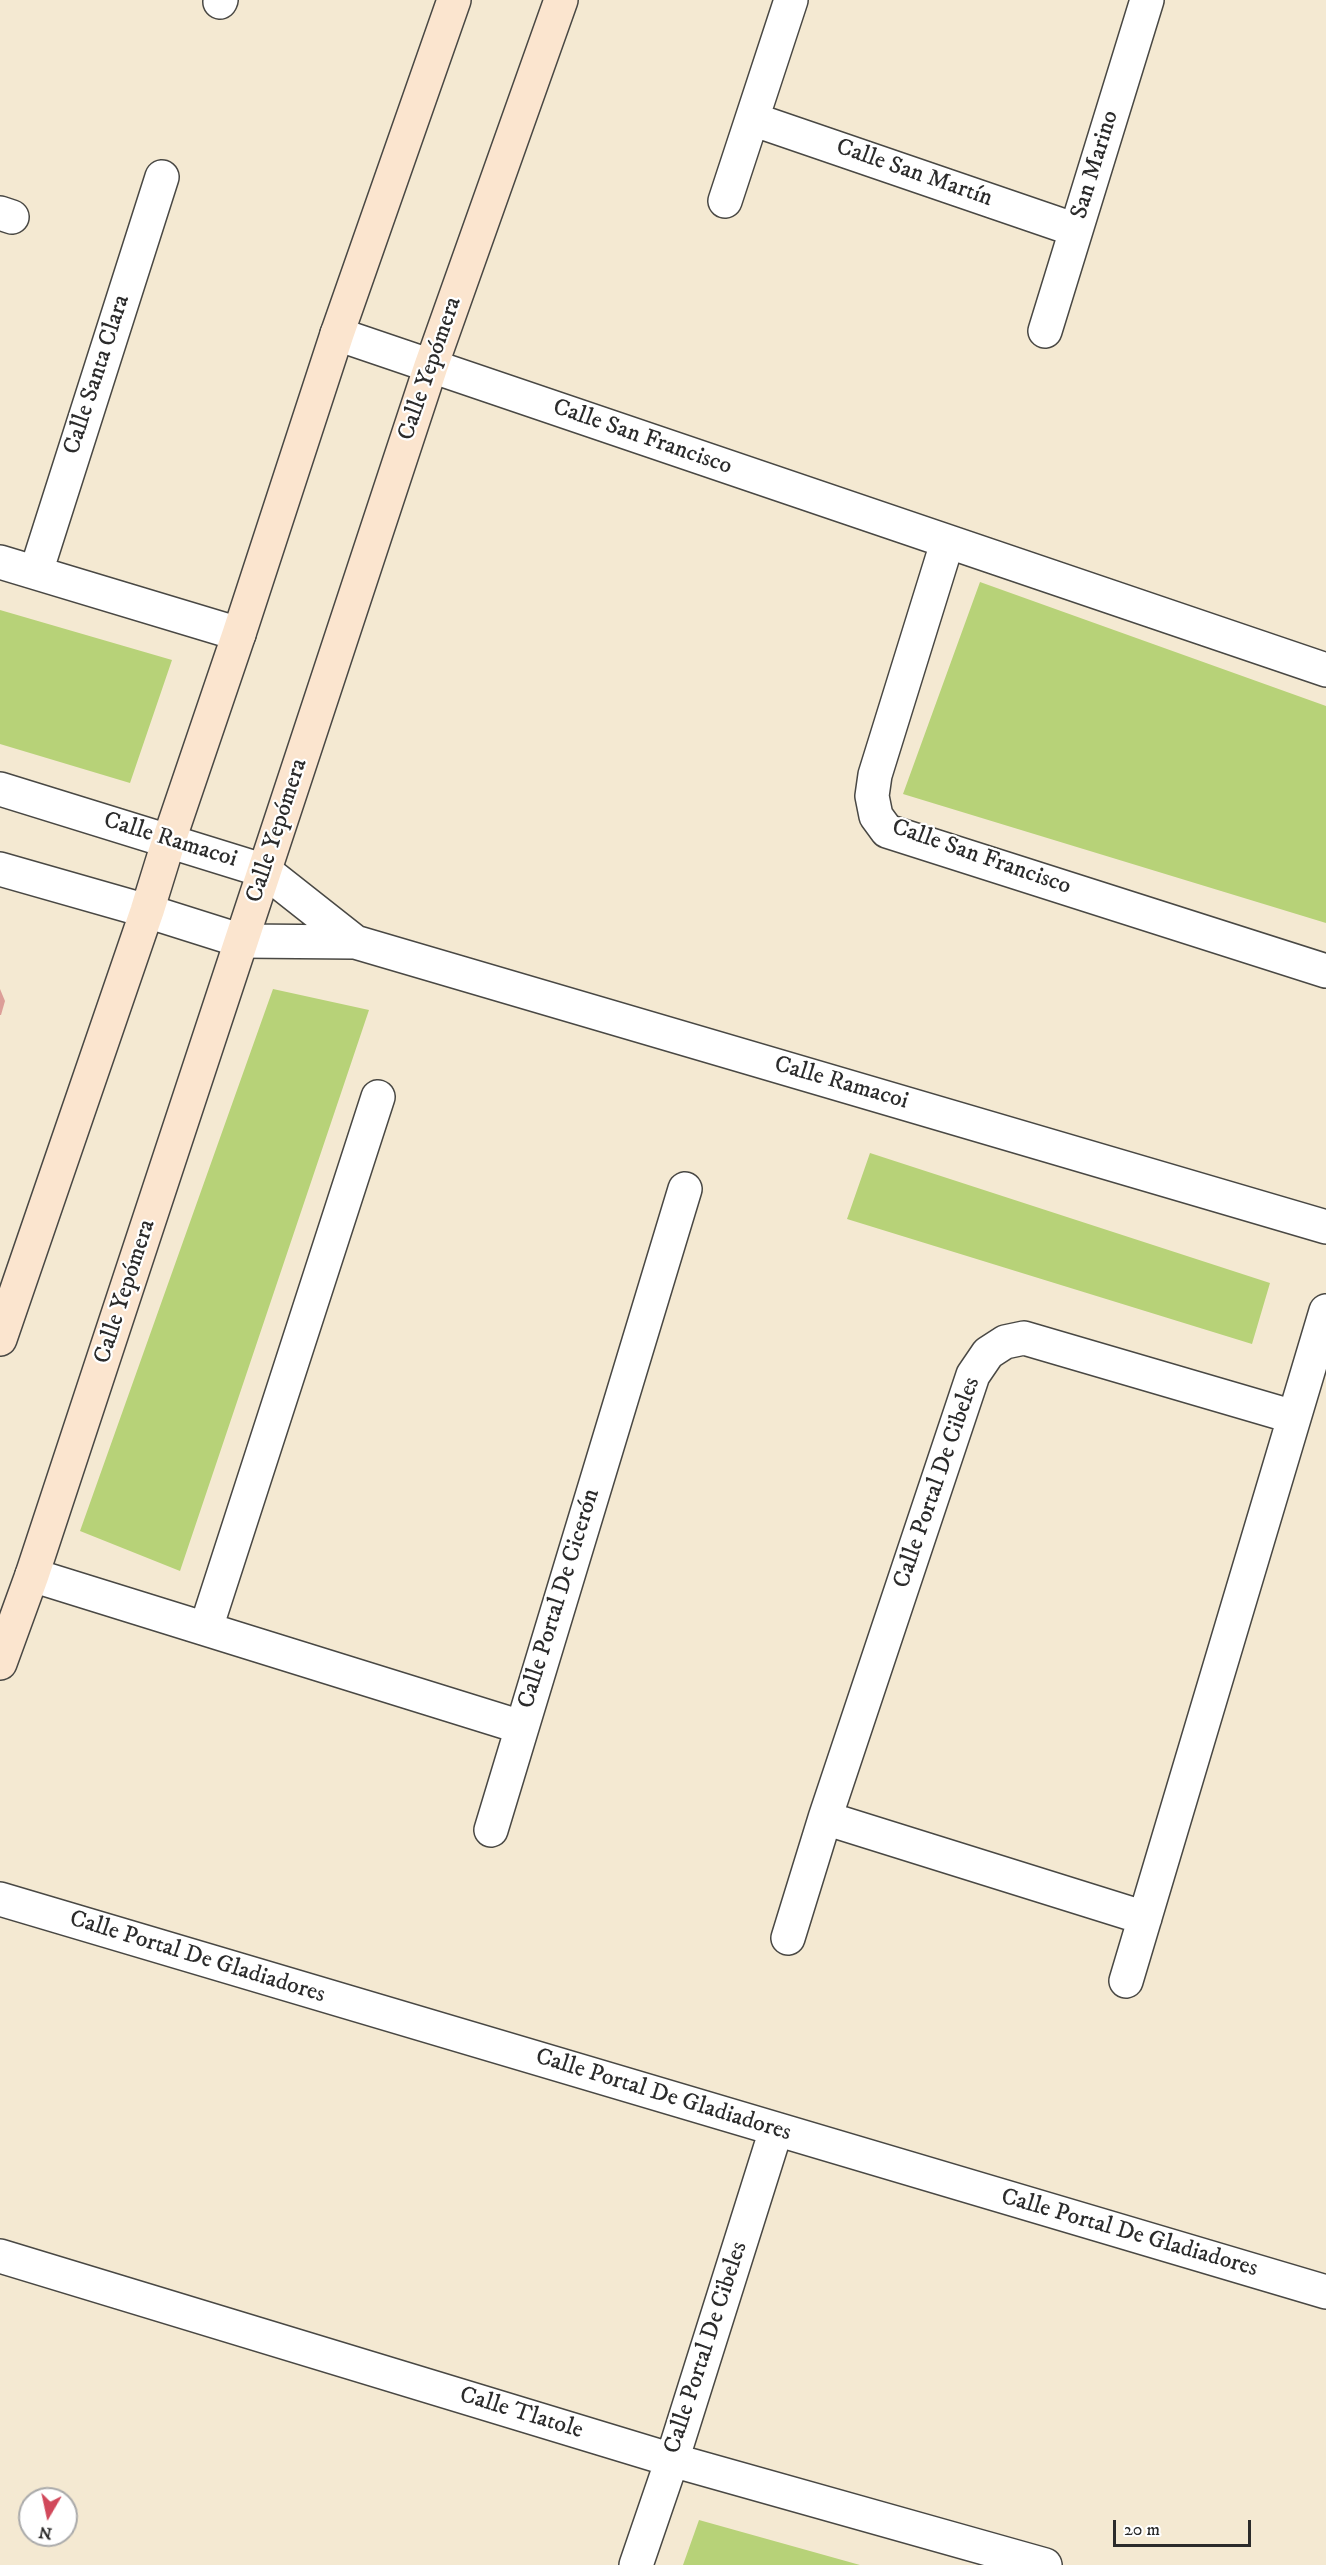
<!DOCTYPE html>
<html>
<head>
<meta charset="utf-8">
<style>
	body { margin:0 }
	#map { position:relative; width:1326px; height:2565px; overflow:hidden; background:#f4e9d2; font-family:"IM FELL DW Pica",serif }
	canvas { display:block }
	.north { position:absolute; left:18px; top:2487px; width:60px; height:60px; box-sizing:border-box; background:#fff; border:2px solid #aaa; border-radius:50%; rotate:189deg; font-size:16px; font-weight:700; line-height:24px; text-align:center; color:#2b2b2b }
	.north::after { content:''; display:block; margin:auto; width:21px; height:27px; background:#d1495b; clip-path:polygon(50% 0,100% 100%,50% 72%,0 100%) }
	.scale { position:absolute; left:1113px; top:2520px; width:138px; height:27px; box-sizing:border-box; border:3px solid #2b2b2b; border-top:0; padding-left:8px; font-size:18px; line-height:21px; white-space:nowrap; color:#2b2b2b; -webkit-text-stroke:4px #fff; paint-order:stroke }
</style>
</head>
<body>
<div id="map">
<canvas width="1326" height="2565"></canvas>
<div class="north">N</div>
<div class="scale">20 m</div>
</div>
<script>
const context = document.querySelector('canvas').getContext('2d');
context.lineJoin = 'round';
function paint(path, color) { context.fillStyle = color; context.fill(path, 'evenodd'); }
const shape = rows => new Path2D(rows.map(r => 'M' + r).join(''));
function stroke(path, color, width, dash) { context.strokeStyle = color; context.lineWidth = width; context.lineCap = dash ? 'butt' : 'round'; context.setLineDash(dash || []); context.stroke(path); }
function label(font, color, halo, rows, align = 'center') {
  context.font = font + ' "IM FELL DW Pica",serif'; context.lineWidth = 4.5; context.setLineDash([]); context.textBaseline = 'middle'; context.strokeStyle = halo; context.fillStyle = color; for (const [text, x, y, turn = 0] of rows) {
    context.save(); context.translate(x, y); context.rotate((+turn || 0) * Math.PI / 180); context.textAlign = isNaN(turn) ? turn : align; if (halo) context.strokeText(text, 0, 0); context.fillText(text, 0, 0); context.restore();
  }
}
const green = shape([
	[980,582,1326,706,1326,923,903,794],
	[0,610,172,660,130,783,0,744],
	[273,989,369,1010,180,1571,80,1531],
	[870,1153,1270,1283,1252,1344,847,1219],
	[699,2520,860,2565,683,2565]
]);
const building = shape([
	[0,989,5,1001,1,1015,0,1015]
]);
const minor = shape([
	[220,2,221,0],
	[752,119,1076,230],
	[725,201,791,0],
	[0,213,12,217],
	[1045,331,1147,0],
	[337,334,1326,670],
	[947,543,875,775,872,796,876,816,887,831,1326,971],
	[0,562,239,634],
	[36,572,162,177],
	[32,1575,521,1727],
	[206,1628,378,1097],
	[825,1818,1145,1918],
	[491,1830,685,1189],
	[0,1899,1326,2292],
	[788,1938,825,1818,973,1375,988,1353,1005,1342,1024,1338,1294,1417],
	[1126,1981,1326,1311],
	[0,2256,672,2460,1045,2565],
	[636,2565,672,2460,776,2130]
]);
const tertiary = shape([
	[0,789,265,871,355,942],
	[0,869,147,911,242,941,355,942,1326,1227]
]);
const secondary = shape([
	[0,1339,147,911,169,840,239,634,337,334,454,0],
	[0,1663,32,1575,431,366,561,0]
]);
const streetNames = [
	["San Marino",1096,165,-73],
	["Calle San Martín",914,174,19],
	["Calle Yepómera",431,369,-71],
	["Calle Santa Clara",98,375,-72],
	["Calle San Francisco",642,438,19],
	["Calle Yepómera",278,831,-72],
	["Calle Ramacoi",170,841,17],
	["Calle San Francisco",981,858,19],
	["Calle Ramacoi",841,1084,16],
	["Calle Yepómera",126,1292,-72],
	["Calle Portal De Cibeles",938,1483,-71],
	["Calle Portal De Cicerón",560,1599,-73],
	["Calle Portal De Gladiadores",197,1958,17],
	["Calle Portal De Gladiadores",663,2096,17],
	["Calle Portal De Gladiadores",1129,2234,16],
	["Calle Portal De Cibeles",707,2348,-72],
	["Calle Tlatole",521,2414,17]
];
paint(green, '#b7d278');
paint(building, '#dc9e98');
stroke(minor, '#494844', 36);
stroke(tertiary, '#494844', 36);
stroke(secondary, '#494844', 36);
stroke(minor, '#fff', 33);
stroke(tertiary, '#fff', 33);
stroke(secondary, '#fbe5cf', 33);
label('24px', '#2b2b2b', '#fff', streetNames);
</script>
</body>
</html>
